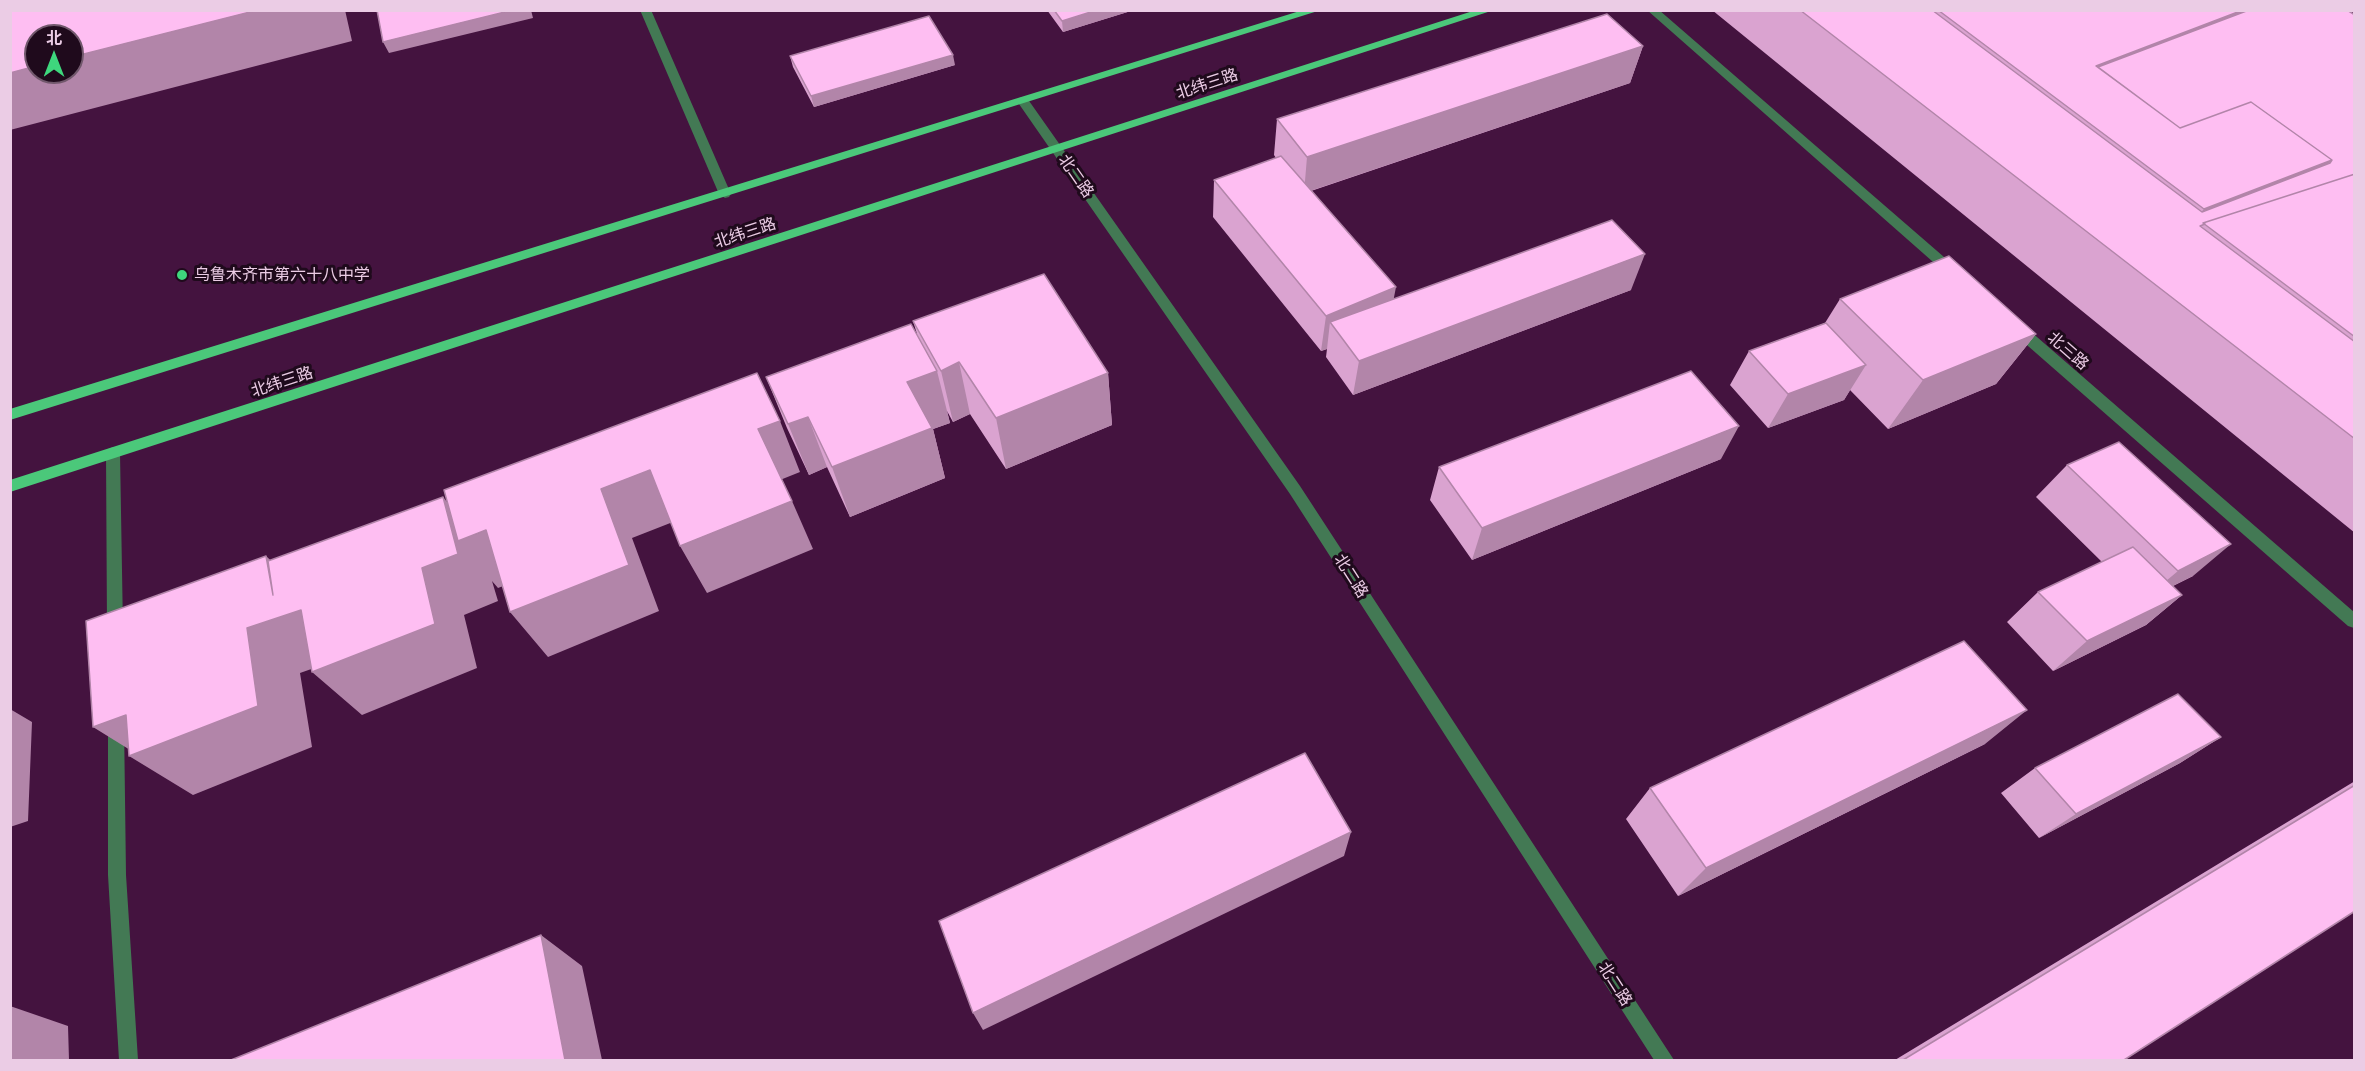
<!DOCTYPE html>
<html>
<head>
<meta charset="utf-8">
<style>
	body { margin:0 }
	#map { position:relative; width:2365px; height:1071px; overflow:hidden; background:#44133f; font-family:"Asap Condensed","Noto Sans SC",sans-serif }
	canvas { display:block }
	.frame { position:absolute; inset:0; border:12px solid #ebcce5; pointer-events:none }
	.north { position:absolute; left:24px; top:24px; width:60px; height:60px; box-sizing:border-box; background:#1f0a1c; border:2px solid #71586c; border-radius:50%; rotate:0deg; font-size:16px; font-weight:700; line-height:24px; text-align:center; color:#ebcce5 }
	.north::after { content:''; display:block; margin:auto; width:21px; height:27px; background:#3ed77d; clip-path:polygon(50% 0,100% 100%,50% 72%,0 100%) }
</style>
</head>
<body>
<div id="map">
<canvas width="2365" height="1071"></canvas>
<div class="frame"></div>
<div class="north">北</div>
</div>
<script>
const context = document.querySelector('canvas').getContext('2d');
context.lineJoin = 'round';
const shape = rows => new Path2D(rows.map(r => 'M' + r).join(''));
function paint(path, color) { context.fillStyle = color; context.fill(path, 'evenodd'); }
function stroke(path, color, width, dash) { context.strokeStyle = color; context.lineWidth = width; context.lineCap = dash ? 'butt' : 'round'; context.setLineDash(dash || []); context.stroke(path); }
function label(font, color, halo, rows, align = 'center') {
  context.font = font + ' "Asap Condensed","Noto Sans SC",sans-serif'; context.lineWidth = 6; context.setLineDash([]); context.textBaseline = 'middle'; context.strokeStyle = halo; context.fillStyle = color; for (const [text, x, y, turn = 0] of rows) {
    context.save(); context.translate(x, y); context.rotate((+turn || 0) * Math.PI / 180); context.textAlign = isNaN(turn) ? turn : align; if (halo) context.strokeText(text, 0, 0); context.fillText(text, 0, 0); context.restore();
  }
}
const minor = shape([
	[640,10,651,10,731,194,729,197,725,198,719,194,640,10],
	[1647,10,1659,10,1959,270,1960,273,1959,276,1949,276,1647,10],
	[1023,97,1027,98,1300,486,1674,1060,1654,1060,1290,494,1019,104,1019,98,1023,97],
	[2017,323,2022,324,2354,612,2354,628,2348,626,2012,332,2010,328,2017,323],
	[113,447,118,449,120,453,123,629,121,634,115,636,109,634,107,629,106,453,108,449,113,447],
	[116,715,122,717,124,722,126,875,138,1060,119,1060,108,875,108,722,110,717,116,715]
]);
const major = shape([
	[1303,10,1321,10,10,420,10,409,1303,10],
	[1476,10,1494,10,10,492,10,480,1476,10]
]);
const wall = shape([
	[1047,10,1134,10,1063,32],
	[1712,10,2347,10,2355,15,2355,533],
	[1643,46,1630,83,1311,191,1394,299,1631,290,1353,395,1326,357,1327,349,1321,351,1213,217,1214,180,1276,158,1274,155,1277,119],
	[790,56,955,65,814,107,793,67],
	[1840,299,2036,334,1996,384,1888,429,1850,390,1844,400,1768,428,1730,385,1749,351,1825,323],
	[913,321,1108,373,1112,425,1006,469,970,414,953,422,947,411,950,423,933,429,945,478,850,517,827,467,809,475,787,428,766,377,917,334],
	[1721,459,1472,560,1430,500,1439,467],
	[2067,465,2193,576,2173,586,2182,595,2146,625,2053,671,2007,622,2038,592,2102,562,2036,497],
	[2221,737,2180,763,2039,838,2001,793,2035,768],
	[1985,744,1678,896,1626,819,1650,788],
	[2355,781,2355,911,2124,1060,1895,1060]
]);
const shadedWall = shape([
	[258,10,345,10,352,41,10,130,10,73,36,66,36,72,72,72,72,57],
	[513,10,531,10,533,18,389,53,383,42],
	[1097,10,1134,10,1063,32,1062,21],
	[2243,10,2269,10,2129,94,2096,66],
	[1643,46,1630,83,1304,193,1307,157],
	[953,55,955,65,814,107,811,96],
	[2332,160,2302,193,2203,223,2158,263,2204,209],
	[1645,254,1631,290,1353,395,1359,361],
	[1396,287,1389,323,1330,322,1327,349,1321,351,1326,316],
	[2036,334,1996,384,1888,429,1923,380],
	[959,362,970,414,953,422,941,371],
	[1866,365,1844,400,1768,428,1788,394],
	[937,371,950,423,933,429,945,478,850,517,832,467,907,382],
	[1108,373,1112,425,1006,469,996,418],
	[808,417,827,467,809,475,788,424],
	[780,421,800,472,780,480,758,429],
	[1739,426,1721,459,1472,560,1482,528],
	[650,470,678,520,632,538,659,611,548,657,510,612,601,489],
	[443,497,474,535,486,530,524,578,498,588,492,581,498,601,464,615,477,668,362,715,312,672,422,568],
	[792,501,813,549,707,593,680,546],
	[2231,544,2193,576,2142,601,2178,571],
	[266,556,316,603,351,655,300,673,312,747,193,795,129,756,135,753,93,727,126,715,247,628,273,595],
	[2182,595,2146,625,2053,671,2087,641],
	[10,709,32,722,28,821,10,827],
	[2027,710,1985,744,1678,896,1706,868],
	[2221,737,2180,763,2039,838,2076,814],
	[1351,832,1344,856,983,1030,973,1013],
	[541,935,582,966,602,1060,565,1060],
	[10,1006,68,1026,69,1060,10,1060]
]);
const building = shape([
	[10,10,258,10,72,57,72,36,36,36,36,66,10,73,10,10],
	[377,10,513,10,383,42,377,10],
	[1054,10,1097,10,1062,21,1054,10],
	[1800,10,1932,10,2202,212,2330,163,2332,160,2251,102,2180,128,2098,67,2249,10,2347,10,2355,15,2355,174,2203,223,2205,224,2200,226,2355,342,2355,439,1800,10],
	[1938,10,2243,10,2096,66,2180,128,2251,102,2332,160,2204,209,1938,10],
	[1607,14,1643,46,1307,157,1277,119,1607,14],
	[929,16,953,55,811,96,790,56,929,16],
	[1281,156,1396,287,1326,316,1214,180,1281,156],
	[2355,174,2355,337,2203,223,2355,174],
	[1612,220,1645,254,1359,361,1330,322,1612,220],
	[1949,256,2036,334,1923,380,1840,299,1949,256],
	[1044,274,1108,373,996,418,959,362,941,371,913,321,1044,274],
	[1826,323,1866,365,1788,394,1749,351,1826,323],
	[911,324,937,371,907,382,932,428,832,467,808,417,788,424,766,377,911,324],
	[1691,371,1739,426,1482,528,1439,467,1691,371],
	[757,373,780,421,758,429,792,501,680,546,650,470,601,489,629,565,510,612,486,530,458,541,444,490,757,373],
	[2119,442,2231,544,2178,571,2067,465,2119,442],
	[443,497,458,554,422,568,435,624,312,672,301,610,247,628,258,706,129,756,126,715,93,727,86,621,266,556,273,595,268,561,443,497],
	[2133,547,2182,595,2087,641,2038,592,2133,547],
	[1964,641,2027,710,1706,868,1650,788,1964,641],
	[2178,694,2221,737,2076,814,2035,768,2178,694],
	[1305,753,1351,832,973,1013,939,921,1305,753],
	[2355,785,2355,911,2124,1060,1903,1060,2355,785],
	[541,935,565,1060,231,1060,541,935]
]);
const markers = [
	[182,275,6,"#3ed77d"]
];
const streetNames = [
	["北纬三路",1207,84,-18],
	["北二路",1076,176,55],
	["北纬三路",745,233,-18],
	["北三路",2068,351,41],
	["北纬三路",282,382,-18],
	["北二路",1351,576,57],
	["北二路",1615,984,57]
];
const poiNames = [
	["乌鲁木齐市第六十八中学",194,275]
];
paint(minor, '#437954');
paint(major, '#4bc87a');
paint(wall, '#daa3d0');
paint(shadedWall, '#b285a9');
paint(building, '#febef2');
stroke(building, '#b285a9', 1.5);
for (const [x, y, r, color] of markers) { const dot = new Path2D(); dot.arc(x, y, r, 0, 2 * Math.PI); context.fillStyle = color; context.fill(dot); stroke(dot, '#1f0a1c', 2); }
label('16px', '#ebcce5', '#1f0a1c', streetNames);
label('16px', '#ebcce5', '#1f0a1c', poiNames, 'left');
</script>
</body>
</html>
